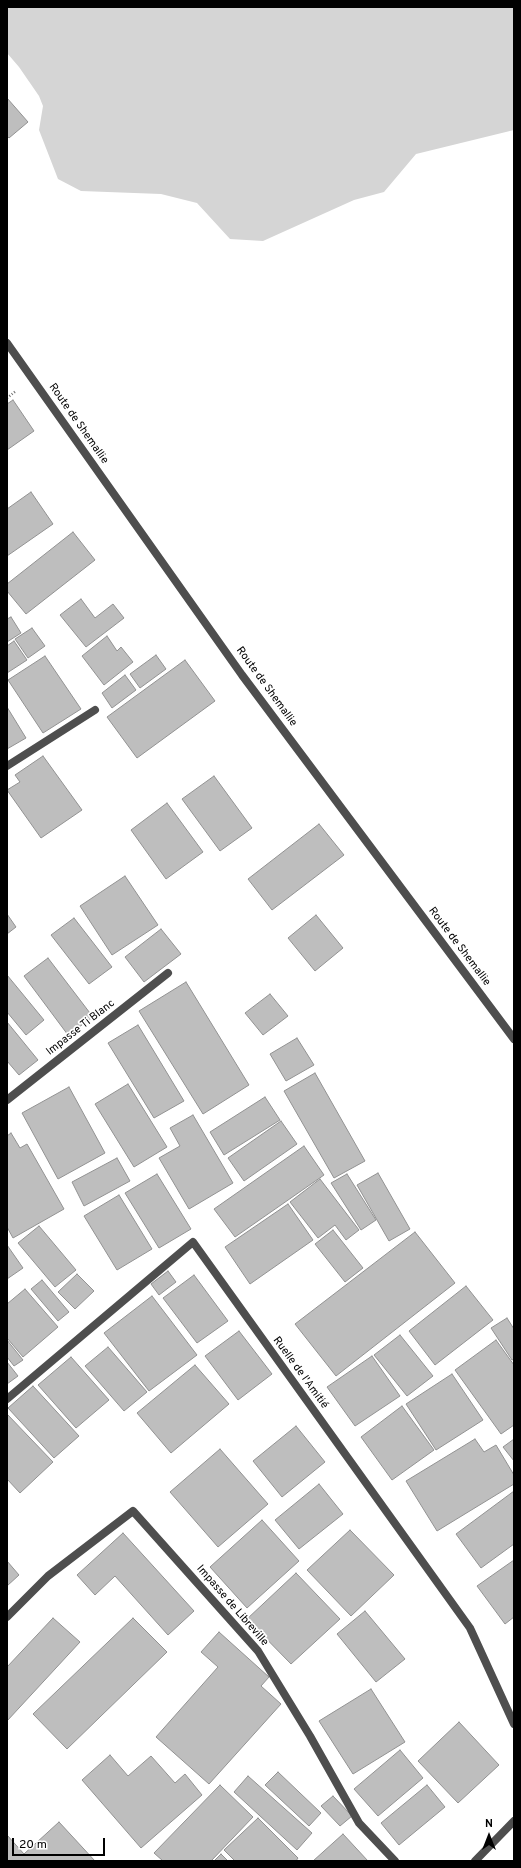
<!DOCTYPE html>
<html>
<head>
<meta charset="utf-8">
<style>
	body { margin:0 }
	#map { position:relative; width:521px; height:1868px; overflow:hidden; background:#fff; font-family:Overpass,sans-serif }
	canvas { display:block }
	.frame { position:absolute; inset:0; border:8px solid #000; pointer-events:none }
	.north { position:absolute; left:469px; top:1816px; width:40px; height:40px; -webkit-text-stroke:3px #fff; paint-order:stroke; rotate:0deg; font-size:11px; font-weight:700; line-height:16px; text-align:center; color:#000 }
	.north::after { content:''; display:block; margin:auto; width:14px; height:18px; background:#000; clip-path:polygon(50% 0,100% 100%,50% 72%,0 100%) }
	.scale { position:absolute; left:12px; top:1838px; width:93px; height:18px; box-sizing:border-box; border:2px solid #000; border-top:0; padding-left:5px; font-size:12px; line-height:14px; white-space:nowrap; color:#000; -webkit-text-stroke:3px #fff; paint-order:stroke }
</style>
</head>
<body>
<div id="map">
<canvas width="521" height="1868"></canvas>
<div class="frame"></div>
<div class="north">N</div>
<div class="scale">20 m</div>
</div>
<script>
const context = document.querySelector('canvas').getContext('2d');
context.lineJoin = 'round';
function paint(path, color) { context.fillStyle = color; context.fill(path, 'evenodd'); }
const shape = rows => new Path2D(rows.map(r => 'M' + r).join(''));
function stroke(path, color, width, dash) { context.strokeStyle = color; context.lineWidth = width; context.lineCap = dash ? 'butt' : 'round'; context.setLineDash(dash || []); context.stroke(path); }
function label(font, color, halo, rows, align = 'center') {
  context.font = font + ' Overpass,sans-serif'; context.lineWidth = 3.5; context.setLineDash([]); context.textBaseline = 'middle'; context.strokeStyle = halo; context.fillStyle = color; for (const [text, x, y, turn = 0] of rows) {
    context.save(); context.translate(x, y); context.rotate((+turn || 0) * Math.PI / 180); context.textAlign = isNaN(turn) ? turn : align; if (halo) context.strokeText(text, 0, 0); context.fillText(text, 0, 0); context.restore();
  }
}
const green = shape([
	[7,7,514,7,514,130,416,154,384,192,354,200,263,241,230,239,197,203,161,194,81,191,58,179,39,130,43,106,39,96,19,67,7,53]
]);
const building = shape([
	[7,98,28,122,9,138,7,136,7,98],
	[13,400,34,431,7,450,7,404,13,400],
	[31,492,53,524,7,556,7,509,31,492],
	[73,532,95,560,26,614,7,591,7,584,73,532],
	[81,599,95,618,113,604,124,618,86,647,60,615,81,599],
	[11,617,21,633,7,642,7,619,11,617],
	[32,628,45,646,28,658,15,639,32,628],
	[107,636,117,651,121,647,133,662,104,685,82,656,107,636],
	[14,641,27,660,7,673,7,646,14,641],
	[156,655,166,669,140,688,130,674,156,655],
	[45,656,81,709,43,733,8,680,45,656],
	[185,660,215,701,137,758,107,717,185,660],
	[125,675,136,690,112,708,102,693,125,675],
	[7,707,26,738,7,749,7,707],
	[43,756,82,810,41,838,7,790,20,782,15,775,43,756],
	[214,776,252,828,220,851,182,799,214,776],
	[167,803,203,852,166,879,131,830,167,803],
	[319,824,344,855,272,910,248,879,319,824],
	[125,876,158,925,112,955,80,906,125,876],
	[7,914,16,927,7,934,7,914],
	[316,915,343,948,315,971,288,938,316,915],
	[74,918,112,967,89,984,51,935,74,918],
	[161,929,181,954,144,982,125,957,161,929],
	[48,958,93,1017,68,1035,24,976,48,958],
	[7,975,44,1020,26,1035,7,1012,7,975],
	[186,982,249,1085,203,1114,139,1011,186,982],
	[270,994,288,1016,263,1035,245,1013,270,994],
	[7,1022,38,1060,19,1075,7,1061,7,1022],
	[138,1025,184,1101,154,1118,108,1043,138,1025],
	[297,1038,314,1065,286,1081,270,1054,297,1038],
	[315,1073,365,1161,334,1178,284,1091,315,1073],
	[128,1084,167,1147,134,1167,95,1104,128,1084],
	[69,1087,105,1153,58,1179,22,1113,69,1087],
	[265,1097,280,1120,224,1155,210,1132,265,1097],
	[193,1115,233,1183,189,1209,159,1158,180,1146,170,1128,193,1115],
	[281,1121,297,1144,244,1181,228,1158,281,1121],
	[11,1133,20,1148,27,1144,64,1209,13,1238,7,1227,7,1136,11,1133],
	[304,1146,324,1175,235,1237,214,1209,304,1146],
	[117,1158,130,1181,84,1206,72,1182,117,1158],
	[378,1173,410,1229,389,1241,357,1185,378,1173],
	[157,1174,191,1229,159,1248,125,1193,157,1174],
	[347,1174,376,1220,361,1230,331,1183,347,1174],
	[320,1179,359,1230,346,1240,335,1225,318,1238,290,1202,320,1179],
	[119,1195,152,1249,117,1270,84,1216,119,1195],
	[288,1204,313,1240,250,1284,225,1247,288,1204],
	[39,1226,76,1270,55,1287,18,1243,39,1226],
	[333,1230,363,1268,345,1282,315,1244,333,1230],
	[415,1232,455,1283,336,1376,295,1324,415,1232],
	[7,1245,23,1268,7,1279,7,1245],
	[168,1271,176,1282,159,1295,151,1284,168,1271],
	[77,1274,94,1291,75,1309,58,1292,77,1274],
	[194,1275,228,1321,197,1343,163,1298,194,1275],
	[42,1280,69,1312,58,1321,31,1289,42,1280],
	[466,1286,493,1320,435,1365,409,1331,466,1286],
	[25,1289,58,1327,23,1357,7,1338,7,1304,25,1289],
	[152,1296,197,1355,149,1391,104,1333,152,1296],
	[507,1318,514,1329,514,1359,512,1360,491,1328,507,1318],
	[239,1331,272,1374,238,1400,205,1356,239,1331],
	[400,1335,433,1376,407,1396,374,1355,400,1335],
	[7,1340,23,1360,14,1366,7,1357,7,1340],
	[496,1340,514,1365,514,1425,501,1434,455,1370,496,1340],
	[108,1347,147,1392,124,1411,85,1366,108,1347],
	[372,1356,400,1396,355,1426,327,1387,372,1356],
	[71,1357,109,1400,76,1428,38,1385,71,1357],
	[7,1362,18,1376,7,1384,7,1362],
	[195,1365,229,1404,171,1453,137,1413,195,1365],
	[452,1374,483,1420,436,1450,406,1404,452,1374],
	[33,1386,79,1436,54,1458,8,1408,33,1386],
	[402,1406,434,1450,392,1480,361,1437,402,1406],
	[7,1414,53,1462,20,1493,7,1479,7,1414],
	[296,1426,325,1462,282,1497,253,1461,296,1426],
	[475,1439,484,1452,496,1445,514,1475,514,1484,437,1531,406,1481,475,1439],
	[514,1439,514,1461,503,1447,514,1439],
	[220,1449,268,1504,218,1547,170,1492,220,1449],
	[319,1484,343,1514,299,1549,275,1520,319,1484],
	[514,1491,514,1544,481,1568,456,1534,514,1491],
	[262,1520,299,1561,247,1608,210,1567,262,1520],
	[350,1530,394,1575,351,1616,307,1570,350,1530],
	[123,1533,194,1611,168,1635,115,1576,95,1595,77,1575,123,1533],
	[514,1560,514,1617,505,1624,477,1586,514,1560],
	[7,1561,19,1575,7,1586,7,1561],
	[296,1573,340,1619,291,1664,247,1619,296,1573],
	[365,1611,405,1659,376,1682,337,1634,365,1611],
	[53,1618,80,1642,7,1721,7,1667,53,1618],
	[133,1618,167,1652,67,1749,33,1714,133,1618],
	[219,1632,269,1677,261,1686,281,1704,209,1784,156,1737,218,1667,201,1652,219,1632],
	[371,1689,405,1742,353,1774,319,1721,371,1689],
	[459,1722,499,1765,458,1803,418,1761,459,1722],
	[400,1750,423,1778,378,1816,354,1789,400,1750],
	[110,1755,128,1776,151,1756,175,1783,185,1774,202,1795,141,1848,82,1780,110,1755],
	[278,1772,321,1813,309,1826,265,1785,278,1772],
	[248,1776,312,1833,297,1850,234,1792,248,1776],
	[220,1785,253,1817,211,1861,163,1861,154,1853,220,1785],
	[427,1785,445,1807,399,1845,381,1823,427,1785],
	[333,1796,352,1816,340,1826,321,1806,333,1796],
	[258,1818,298,1858,296,1861,235,1861,224,1850,258,1818],
	[59,1822,95,1861,7,1861,7,1835,24,1854,59,1822],
	[343,1834,368,1861,313,1861,343,1834],
	[221,1854,228,1861,214,1861,221,1854]
]);
const path = shape([
	[7,398,16,391]
]);
const street = shape([
	[7,343,242,675,514,1039],
	[7,766,95,710],
	[7,1100,168,973],
	[7,1399,193,1242,470,1628,514,1724],
	[7,1617,48,1576,133,1511,258,1651,310,1736,359,1823,395,1861],
	[475,1861,514,1821]
]);
const streetNames = [
	["Route de Shemallie",78,424,55],
	["Route de Shemallie",266,687,54],
	["Route de Shemallie",459,947,53],
	["Impasse Ti Blanc",81,1028,-38],
	["Ruelle de l'Amitié",300,1373,54],
	["Impasse de Libreville",232,1606,49]
];
paint(green, '#d5d5d5');
paint(building, '#bebebe');
stroke(building, '#929292', 1);
stroke(path, '#707070', 2.5, [1, 2]);
stroke(street, '#4e4e4e', 8);
label('11px', '#000', '#fff', streetNames);
</script>
</body>
</html>
